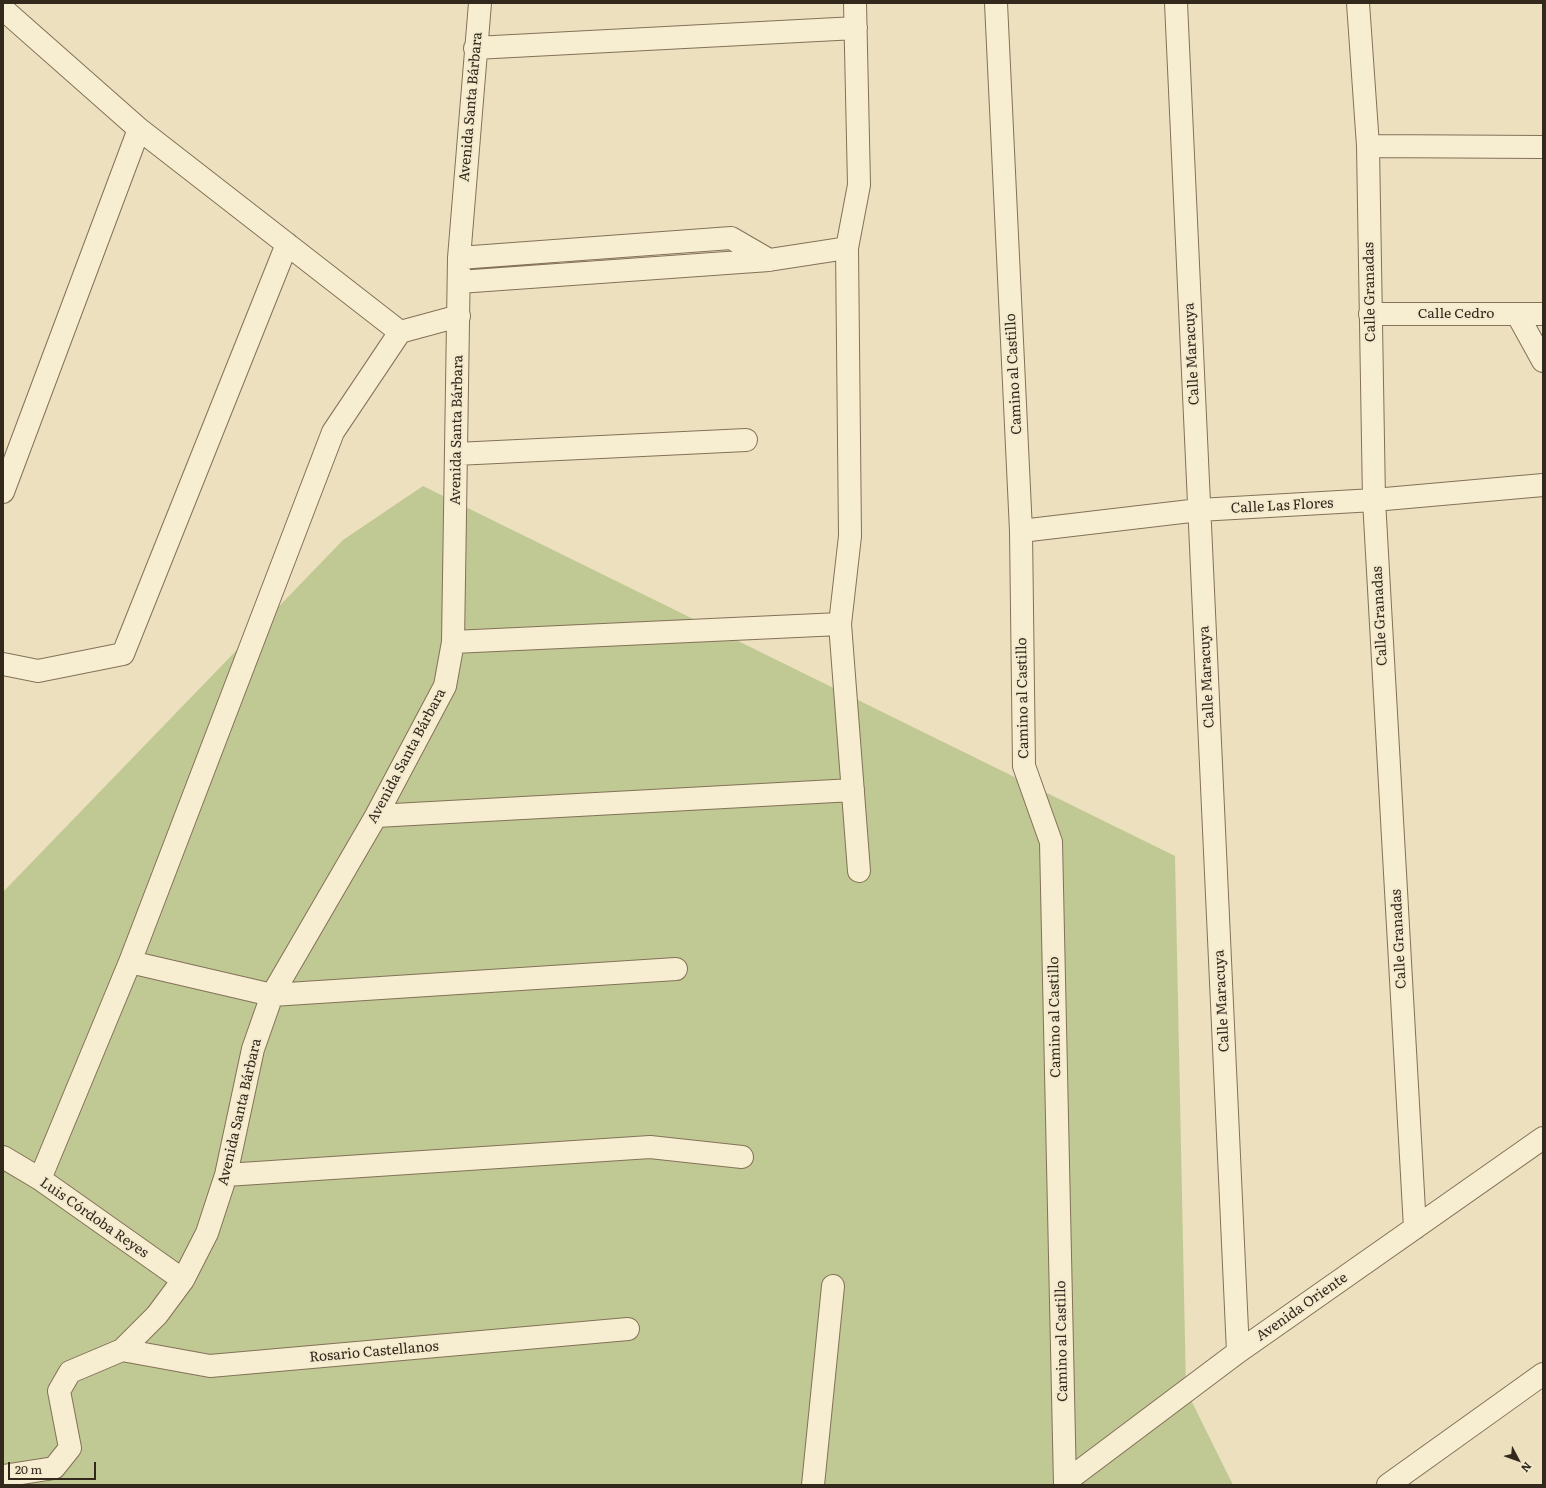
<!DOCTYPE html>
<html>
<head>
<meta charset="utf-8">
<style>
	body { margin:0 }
	#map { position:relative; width:1546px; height:1488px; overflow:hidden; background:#ece0be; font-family:Literata,serif }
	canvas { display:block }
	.frame { position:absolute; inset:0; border:4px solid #33281c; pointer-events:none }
	.north { position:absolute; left:1498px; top:1440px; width:40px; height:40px; -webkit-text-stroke:3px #f3eace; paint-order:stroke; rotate:131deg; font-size:11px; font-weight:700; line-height:16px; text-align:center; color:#33281c }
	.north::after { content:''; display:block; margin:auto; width:14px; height:18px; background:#33281c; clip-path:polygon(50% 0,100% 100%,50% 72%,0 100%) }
	.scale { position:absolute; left:8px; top:1462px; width:88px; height:18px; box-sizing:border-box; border:2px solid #33281c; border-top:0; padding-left:5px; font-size:12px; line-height:14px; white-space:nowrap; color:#33281c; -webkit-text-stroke:3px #f3eace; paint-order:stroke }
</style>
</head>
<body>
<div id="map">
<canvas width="1546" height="1488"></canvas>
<div class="frame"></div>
<div class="north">N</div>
<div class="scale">20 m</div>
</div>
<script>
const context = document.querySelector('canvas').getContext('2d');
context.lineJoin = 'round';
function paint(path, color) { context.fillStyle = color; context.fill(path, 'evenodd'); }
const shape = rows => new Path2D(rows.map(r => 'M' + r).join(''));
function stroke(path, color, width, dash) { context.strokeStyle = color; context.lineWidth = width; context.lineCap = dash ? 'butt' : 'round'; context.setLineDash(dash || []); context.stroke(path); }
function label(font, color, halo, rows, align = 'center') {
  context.font = font + ' Literata,serif'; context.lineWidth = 4; context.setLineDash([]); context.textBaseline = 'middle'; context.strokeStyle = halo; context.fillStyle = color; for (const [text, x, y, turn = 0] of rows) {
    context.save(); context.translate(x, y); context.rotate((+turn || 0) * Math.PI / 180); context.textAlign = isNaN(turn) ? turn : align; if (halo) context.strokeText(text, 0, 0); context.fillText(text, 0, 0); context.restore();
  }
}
const green = shape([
	[423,486,1175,856,1186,1390,1233,1485,3,1485,3,892,343,540]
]);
const street = shape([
	[855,3,859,185,847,248,850,536,840,624,859,871],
	[996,3,1021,531,1024,766,1051,842,1065,1485],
	[1176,3,1238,1352],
	[1358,3,1368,146,1374,500,1415,1228],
	[3,9,139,129,400,332,459,316],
	[475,48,856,28],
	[1368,146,1543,147],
	[459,258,731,238,769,260],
	[459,282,769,260,847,248],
	[1370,314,1543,314],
	[1517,314,1543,361],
	[456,454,746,440],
	[3,492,139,129],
	[1021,531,1199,510,1374,500,1543,485],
	[453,642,840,624],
	[3,664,38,671,123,654,287,244],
	[376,816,853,790],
	[130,962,272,995,676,969],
	[3,1157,40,1179,183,1280],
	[226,1175,650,1147,742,1157],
	[40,1179,130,962,333,432,400,332],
	[122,1350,210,1366,628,1329],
	[3,1476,54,1468,70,1448,59,1391,70,1372,122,1350,157,1315,183,1280,207,1233,226,1175,253,1049,272,995,376,816,445,686,453,642,459,258,480,3],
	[1065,1482,1238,1352,1543,1138],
	[813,1485,833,1286],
	[1388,1485,1543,1374]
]);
const streetNames = [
	["Avenida Santa Bárbara",471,107,-85],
	["Calle Granadas",1370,292,-91],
	["Calle Cedro",1456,314],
	["Calle Maracuya",1192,354,-93],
	["Camino al Castillo",1014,374,-93],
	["Avenida Santa Bárbara",457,430,-89],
	["Calle Las Flores",1282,506,-3],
	["Calle Granadas",1380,616,-93],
	["Calle Maracuya",1207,677,-93],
	["Camino al Castillo",1023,698,-91],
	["Avenida Santa Bárbara",407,756,-62],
	["Calle Granadas",1399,939,-93],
	["Calle Maracuya",1222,1001,-93],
	["Camino al Castillo",1055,1017,-91],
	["Avenida Santa Bárbara",240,1112,-77],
	["Luis Córdoba Reyes",94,1218,35],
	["Avenida Oriente",1302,1307,-35],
	["Camino al Castillo",1062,1341,-91],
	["Rosario Castellanos",374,1352,-5]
];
paint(green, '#c0c993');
stroke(street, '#837158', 24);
stroke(street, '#f7edd1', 22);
label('14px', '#33281c', '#f3eace', streetNames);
</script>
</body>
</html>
